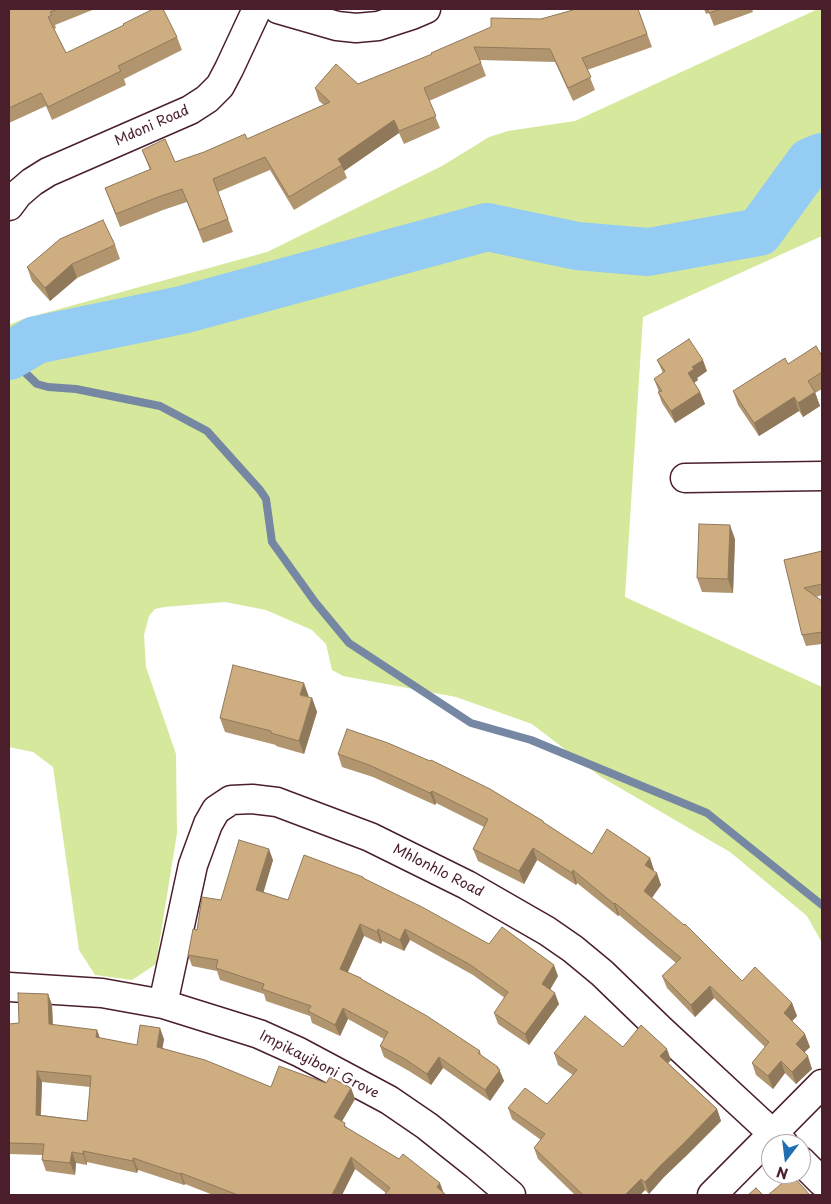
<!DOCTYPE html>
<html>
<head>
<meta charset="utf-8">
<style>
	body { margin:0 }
	#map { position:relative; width:831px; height:1204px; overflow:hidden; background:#fff; font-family:"Playpen Sans",sans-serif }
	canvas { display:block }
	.frame { position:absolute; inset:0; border:10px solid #4a1f2b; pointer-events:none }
	.north { position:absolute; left:761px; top:1134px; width:50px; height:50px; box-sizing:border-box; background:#fff; border:1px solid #b7a5aa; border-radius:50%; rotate:195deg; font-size:14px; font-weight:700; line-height:20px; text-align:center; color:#4a1f2b }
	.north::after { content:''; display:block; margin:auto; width:18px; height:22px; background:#1f6fb2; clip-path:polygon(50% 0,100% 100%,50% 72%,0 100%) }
</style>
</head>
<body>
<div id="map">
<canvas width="831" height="1204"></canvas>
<div class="frame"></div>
<div class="north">N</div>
</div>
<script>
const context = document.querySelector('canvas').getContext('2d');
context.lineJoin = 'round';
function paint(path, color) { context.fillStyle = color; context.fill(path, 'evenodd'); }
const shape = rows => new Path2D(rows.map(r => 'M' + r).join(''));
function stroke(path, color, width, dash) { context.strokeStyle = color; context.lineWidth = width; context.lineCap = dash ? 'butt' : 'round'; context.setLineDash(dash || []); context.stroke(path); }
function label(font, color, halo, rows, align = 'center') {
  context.font = font + ' "Playpen Sans",sans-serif'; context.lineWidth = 4; context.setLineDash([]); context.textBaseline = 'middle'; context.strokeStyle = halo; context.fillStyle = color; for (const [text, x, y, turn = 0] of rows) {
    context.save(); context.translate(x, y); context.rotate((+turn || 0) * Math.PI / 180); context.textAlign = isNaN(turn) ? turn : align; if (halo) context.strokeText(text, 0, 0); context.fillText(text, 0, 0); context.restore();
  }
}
const green = shape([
	[818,9,822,9,822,236,643,317,625,597,822,687,822,943,807,916,730,852,601,777,532,724,456,697,343,676,332,670,326,644,312,630,266,610,225,602,164,607,155,609,149,616,144,635,146,667,176,754,177,833,156,964,132,980,95,975,79,950,53,767,33,752,9,747,9,325,23,319,267,252,442,166,489,137,508,131,575,121]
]);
const stream = shape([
	[9,357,37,384,48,387,76,389,160,406,207,431,260,490,266,499,272,542,315,602,349,643,471,723,531,740,707,813,822,905]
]);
const river = shape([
	[9,356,36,340,182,310,487,227,577,246,648,252,759,232,810,162,822,157]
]);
const minor = shape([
	[278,9,337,26,356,28,378,26,412,15,426,9],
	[9,206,18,194,32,182,48,172,190,110,207,99,220,86,229,69,257,9],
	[685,478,822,476],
	[9,987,102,993,163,1004,259,1034,299,1052,389,1100,427,1126,476,1165,511,1195],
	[163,1004,193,865,208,824,216,810,231,800,252,799,277,802,370,837,467,885,547,931,573,949,602,973,661,1030,784,1144],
	[801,1161,822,1182],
	[712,1195,822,1084]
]);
const wall = shape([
	[9,9,95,9,55,25,56,28,54,29,66,53,177,37,182,50,124,79,126,85,52,120,46,106,9,123],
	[573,9,639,9,638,9,652,47,587,70,595,90,573,101,555,62,480,60,486,76,429,101,440,128,404,144,399,133,344,171,347,178,294,210,270,170,218,192,233,232,203,243,187,202,163,210,120,227,105,188,150,170,142,150,175,162,247,139,324,105,319,101,315,88,358,84,541,19,573,10],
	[704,9,752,9,753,12,714,26,709,13,706,14],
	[115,245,120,259,77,278,50,301,32,281,27,267],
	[822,356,822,389,815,393,820,406,803,417,799,411,759,436,738,405,733,391,788,364],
	[657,360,707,371,697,378,698,380,694,383,700,392,705,404,675,423,662,403,658,392,659,392,654,379,663,373],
	[735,539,733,593,702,592,697,578],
	[822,551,822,595,816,597,822,601,822,644,806,646,802,635,784,560],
	[312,698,317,712,304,754,276,746,276,745,225,732,220,718],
	[338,754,543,821,544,823,592,854,650,858,654,871,661,885,652,898,742,981,792,1003,797,1016,792,1021,810,1047,804,1053,812,1069,796,1084,785,1073,773,1089,756,1075,752,1063,765,1047,714,998,695,1017,667,988,662,976,676,963,619,915,618,916,577,883,576,885,537,860,524,884,478,861,473,849,484,827,436,803,435,805,373,777,342,767],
	[273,860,263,892,288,900,363,877,364,879,489,944,558,976,550,989,559,1004,529,1045,498,1024,494,1013,505,998,473,975,410,940,404,951,382,941,381,944,364,936,348,972,362,980,480,1051,481,1055,499,1069,504,1081,490,1101,443,1068,431,1085,409,1071,384,1057,380,1046,384,1039,348,1019,340,1036,312,1023,310,1016,266,1001,264,994,220,980,217,971,192,966,188,955,197,930,221,900],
	[48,994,52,1005,53,1025,97,1030,100,1038,137,1045,164,1039,162,1048,271,1087,326,1083,351,1088,355,1099,342,1121,347,1128,440,1183,386,1193,355,1169,342,1195,213,1195,185,1184,184,1185,138,1170,137,1173,87,1162,87,1165,76,1163,75,1175,46,1171,42,1160,42,1155,9,1154,9,1024,19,1023],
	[42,1082,90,1087,87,1121,41,1115],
	[623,1047,671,1060,668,1063,717,1109,721,1121,686,1156,664,1177,649,1194,645,1190,640,1195,575,1195,538,1159,534,1148,541,1140,512,1119,508,1108,547,1104,573,1075,558,1065,554,1053]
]);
const shadedWall = shape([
	[394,120,399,133,344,171,338,159],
	[72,264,77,278,50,301,45,288],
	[703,360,707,371,697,378,698,380,692,384,688,373,692,367],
	[700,392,705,404,675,423,671,411],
	[815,392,820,406,803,417,798,403],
	[794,397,799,411,759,436,754,423],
	[730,525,735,539,733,593,728,579],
	[304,683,309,697,300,695],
	[312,698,317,712,304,754,299,741],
	[432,791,436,803,435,805,430,793],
	[533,848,537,860,524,884,519,871],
	[269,849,273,860,261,901,256,890],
	[650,858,654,870,650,877,645,865],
	[573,870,577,883,576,885,572,873],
	[657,873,661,885,648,903,644,891],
	[615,903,619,915,618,916,614,904],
	[360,924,364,936,344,980,340,969],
	[378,929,382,941,381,944,377,932],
	[405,929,410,940,404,951,400,940],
	[554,965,558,976,547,995,542,984],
	[710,986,714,998,695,1017,691,1005],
	[555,993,559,1004,529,1045,525,1034],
	[48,994,52,1005,53,1035,49,1024],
	[792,1003,797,1016,788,1025,784,1013],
	[343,1008,348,1019,340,1036,335,1025],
	[160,1028,164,1039,161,1058,157,1047],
	[97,1030,101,1042,96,1037],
	[805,1034,810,1047,800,1056,796,1044],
	[667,1049,671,1060,664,1067,660,1056],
	[808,1056,812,1069,796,1084,792,1072],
	[439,1057,443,1068,431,1085,427,1074],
	[781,1061,785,1073,773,1089,768,1076],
	[498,1067,504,1081,490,1101,485,1090],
	[37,1071,42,1082,40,1126,36,1115],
	[351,1088,355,1099,338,1128,334,1117],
	[717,1109,721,1121,686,1156,664,1177,649,1194,645,1182,660,1166],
	[83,1151,87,1162,87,1165,83,1154],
	[72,1152,76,1163,75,1175,70,1163],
	[351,1157,355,1169,342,1195,332,1195],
	[133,1158,138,1170,137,1173,133,1161],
	[181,1173,185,1184,184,1185,180,1174],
	[641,1179,645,1190,640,1195,625,1195],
	[440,1183,444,1194,437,1187]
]);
const building = shape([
	[9,9,58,9,50,12,52,15,48,17,66,53,124,25,123,24,153,9,163,9,177,37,118,66,121,71,48,107,41,93,9,108,9,9],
	[573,9,638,9,647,34,582,58,591,77,568,88,550,49,474,47,481,63,424,88,436,116,399,131,394,120,338,159,342,165,289,197,265,157,213,179,228,219,199,230,182,189,158,197,116,214,105,188,151,169,142,150,165,139,175,162,204,152,245,134,247,139,330,102,315,88,336,64,358,84,432,54,431,53,491,27,491,18,541,19,573,10,573,9],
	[707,9,721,9,709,13,707,9],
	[103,220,115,245,72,264,45,288,27,267,60,239,103,220],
	[689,339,703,360,692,367,694,369,688,373,700,392,671,411,658,392,662,391,654,379,665,371,657,360,689,339],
	[816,346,822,356,822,372,808,381,815,392,798,403,794,397,754,423,733,391,785,358,788,364,816,346],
	[699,524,730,525,728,579,697,578,699,524],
	[822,551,822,584,804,588,822,601,822,632,802,635,784,560,822,551],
	[233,665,304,683,300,695,312,698,299,741,271,733,271,731,220,718,233,665],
	[347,729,388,743,430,761,431,760,490,789,543,821,543,822,592,854,607,829,650,858,645,865,657,873,644,891,684,925,685,924,742,981,755,967,792,1003,784,1013,805,1034,796,1044,808,1056,792,1072,781,1061,768,1076,752,1063,769,1042,710,986,691,1005,662,976,681,958,615,903,614,904,573,870,572,873,533,848,519,871,473,849,488,819,432,791,430,793,369,765,338,754,347,729],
	[239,840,269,849,256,890,288,900,304,855,363,877,363,878,422,907,489,944,502,927,554,965,542,984,555,993,525,1034,494,1013,508,992,469,964,405,929,400,940,378,929,377,932,360,924,340,969,361,978,361,979,427,1016,480,1051,478,1053,498,1067,497,1068,500,1070,485,1090,439,1057,427,1074,405,1059,380,1046,388,1032,343,1008,335,1025,308,1011,311,1006,262,989,264,984,216,968,218,960,188,955,193,929,197,930,202,897,221,900,239,840],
	[18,993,48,994,49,1024,97,1030,96,1037,137,1045,140,1025,160,1028,157,1047,205,1060,271,1087,279,1066,326,1083,330,1077,351,1088,334,1117,345,1123,344,1126,399,1159,403,1154,440,1183,437,1187,446,1195,384,1195,390,1188,351,1157,332,1195,238,1195,181,1173,180,1174,133,1158,133,1161,83,1151,83,1154,72,1152,70,1163,42,1160,44,1144,9,1143,9,1024,19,1023,18,993],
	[37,1071,91,1076,87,1121,36,1115,37,1071],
	[585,1016,623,1047,641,1025,667,1049,660,1056,717,1109,682,1145,660,1166,645,1182,641,1179,625,1195,583,1195,534,1148,545,1134,508,1108,525,1088,547,1104,577,1070,554,1053,585,1016],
	[792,1175,810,1195,768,1195,792,1175],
	[756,1188,763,1195,748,1195,756,1188]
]);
const streetNames = [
	["Mdoni Road",152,126,-24],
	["Mhlonhlo Road",438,871,27],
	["Impikayiboni Grove",319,1065,27]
];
paint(green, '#d6e89b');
stroke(stream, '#7687a3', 8);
stroke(river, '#94ccf3', 48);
stroke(minor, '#4a1f2b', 31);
stroke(minor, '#fff', 28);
paint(wall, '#b1956f');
paint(shadedWall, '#90795a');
paint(building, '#cead81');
stroke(building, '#90795a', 1);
label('14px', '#4a1f2b', '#fff', streetNames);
</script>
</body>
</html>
